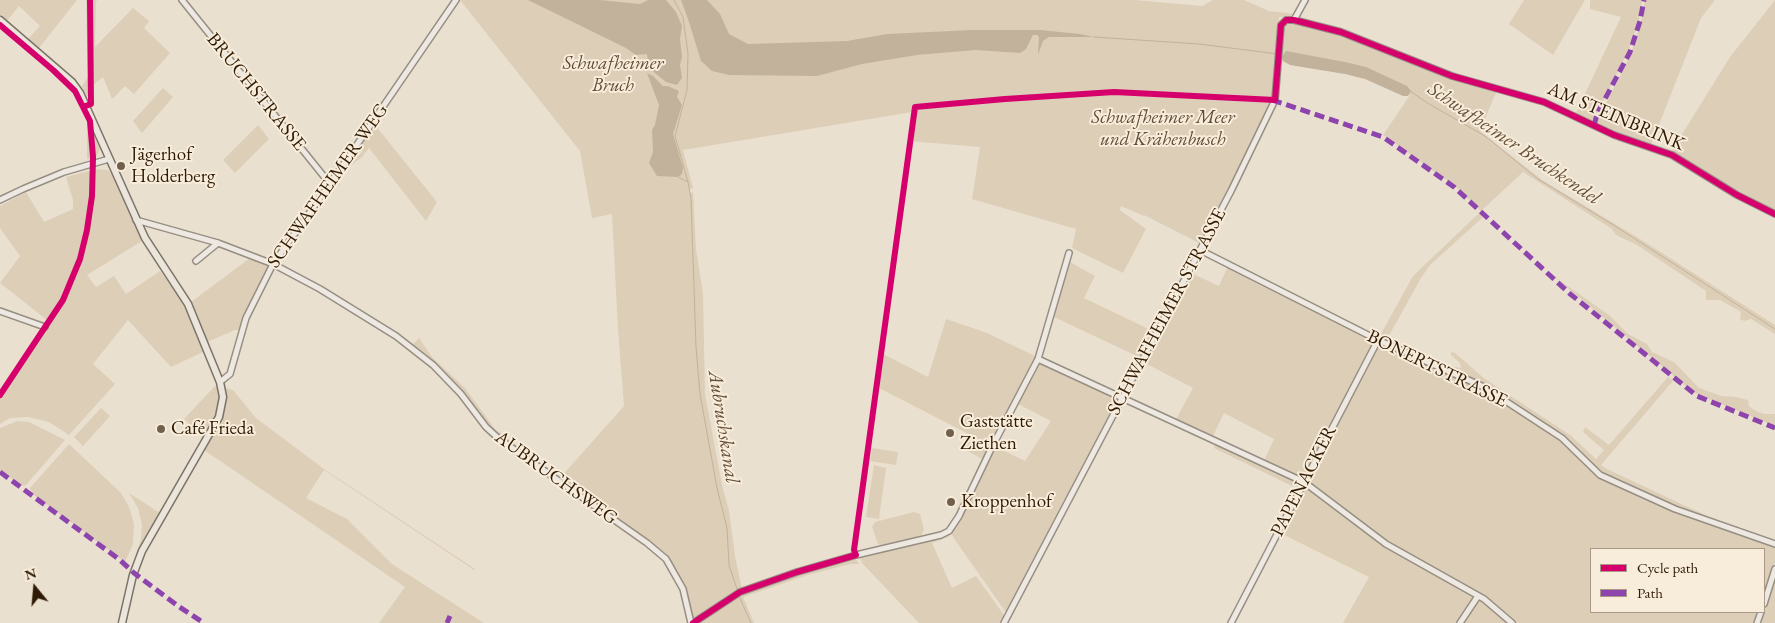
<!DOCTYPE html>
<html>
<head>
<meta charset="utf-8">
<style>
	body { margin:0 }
	#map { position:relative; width:1775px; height:623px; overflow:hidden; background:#eae0d0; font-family:"EB Garamond",serif }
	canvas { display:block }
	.legend { position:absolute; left:1590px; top:548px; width:175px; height:65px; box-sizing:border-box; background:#f8ecda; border:1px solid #a89885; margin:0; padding:6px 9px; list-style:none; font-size:15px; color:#2f1b05 }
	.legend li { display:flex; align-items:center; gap:10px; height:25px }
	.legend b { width:25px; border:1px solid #a89885 }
	.north { position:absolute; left:10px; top:563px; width:50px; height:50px; -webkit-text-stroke:4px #f8ecda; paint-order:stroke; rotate:343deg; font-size:14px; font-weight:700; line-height:20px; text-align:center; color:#2f1b05 }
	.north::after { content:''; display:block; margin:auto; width:18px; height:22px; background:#2f1b05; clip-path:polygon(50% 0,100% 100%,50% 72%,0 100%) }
</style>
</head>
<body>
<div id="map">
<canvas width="1775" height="623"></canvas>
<ul class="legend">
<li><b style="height:6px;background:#d6006c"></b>Cycle path</li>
<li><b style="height:6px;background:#8e44ad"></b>Path</li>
</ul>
<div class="north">N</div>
</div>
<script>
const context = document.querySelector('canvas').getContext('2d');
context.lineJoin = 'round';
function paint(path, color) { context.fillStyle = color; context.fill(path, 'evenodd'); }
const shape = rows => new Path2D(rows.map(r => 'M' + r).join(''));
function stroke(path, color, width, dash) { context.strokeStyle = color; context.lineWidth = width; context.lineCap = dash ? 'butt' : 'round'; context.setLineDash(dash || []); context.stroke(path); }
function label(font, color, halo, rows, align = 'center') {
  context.font = font + ' "EB Garamond",serif'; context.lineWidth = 4; context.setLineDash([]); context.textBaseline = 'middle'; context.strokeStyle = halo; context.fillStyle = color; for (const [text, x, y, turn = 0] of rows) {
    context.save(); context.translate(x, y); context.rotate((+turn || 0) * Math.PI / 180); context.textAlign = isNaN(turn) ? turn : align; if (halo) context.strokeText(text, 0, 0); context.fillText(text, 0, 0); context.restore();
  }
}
const green = shape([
	[0,0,77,0,39,48,28,39,40,26,19,6,6,22,0,16],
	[86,0,97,0,96,2,95,47,133,8,149,21,144,28,170,53,134,94,125,86,112,99,103,77,93,85,93,105,92,109,91,105,93,104,92,97,91,97,90,102,89,96,87,96,82,86,88,77],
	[460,0,1135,0,1202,6,1213,0,1244,0,1269,11,1294,14,1290,16,1279,17,1274,99,1229,191,1201,244,1144,215,1144,216,1121,206,1120,210,1146,229,1123,273,1072,248,1076,229,972,199,980,147,909,141,912,112,683,150,693,188,689,189,690,193,693,192,696,249,703,293,705,394,722,485,729,511,735,556,742,589,696,620,693,620,681,579,665,553,489,428,463,394,412,345,419,338,432,357,465,388,495,429,560,478,624,406,618,329,612,214,592,218,580,151],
	[1524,0,1585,0,1553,55,1509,24],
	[1590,0,1642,0,1639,21,1629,49,1594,120,1590,122,1575,115,1621,17,1590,9],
	[1645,0,1715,0,1701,18,1651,145,1602,128,1597,120,1624,69,1632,50,1641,22],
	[1775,0,1775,212,1671,152,1730,57],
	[1291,22,1328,29,1497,90,1480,131,1542,180,1640,239,1775,325,1775,334,1751,319,1744,321,1740,319,1741,312,1720,300,1706,300,1706,291,1637,245,1616,235,1612,229,1523,172,1481,211,1455,186,1383,135,1410,95,1396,86,1336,64,1280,59,1282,25,1284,23],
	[163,88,173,97,142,133,133,121],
	[87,118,100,150,96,157,87,159],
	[258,125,269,139,235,173,223,160],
	[375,125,437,202,426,221,369,148,362,157,344,171,339,182,340,186,334,180,352,155,357,157,362,152,361,149,358,147],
	[96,169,108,170,112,174,142,241,87,275,96,287,114,276,126,294,160,271,187,307,205,351,171,367,128,320,93,364,115,384,69,435,49,422,28,417,10,418,0,424,0,390,41,329,29,323,41,328,47,320,0,283,20,256,0,228,0,206,26,192,44,222,73,209,73,200,66,177],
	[1481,214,1482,218,1430,265,1421,278,1386,341,1381,339,1381,334,1413,276,1477,215],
	[250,258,269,265,269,268,244,316,240,330,235,330,207,342,191,302],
	[1068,261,1095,276,1084,298,1155,332,1141,358,1052,316],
	[1228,266,1372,339,1375,344,1302,479,1264,461,1274,439,1224,413,1212,438,1175,421,1193,388,1143,362,1191,273,1219,286],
	[1552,275,1609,315,1628,334,1647,344,1652,352,1674,362,1699,388,1721,396,1736,397,1748,400,1749,406,1754,410,1764,414,1775,414,1775,426,1701,396,1693,392],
	[946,319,987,333,1037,357,990,445,879,388,883,354,928,377],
	[1380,343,1438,364,1461,368,1460,363,1451,355,1451,352,1455,353,1485,379,1570,435,1596,459,1604,450,1583,432,1585,427,1609,445,1668,377,1673,381,1601,465,1605,468,1756,539,1775,547,1775,563,1764,596,1764,549,1591,549,1591,612,1759,612,1755,623,1515,623,1484,597,1475,596,1457,623,1343,623,1369,577,1280,533,1376,345],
	[1042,363,1119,400,1007,614,953,537,951,532,994,446,1025,461,1051,421,1016,403,1037,364],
	[215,386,219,388,219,405,217,414,205,438,184,419],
	[225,388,233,390,256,418,324,469,475,569,474,570,324,470,306,498,347,519,392,564,484,623,379,623,405,587,204,450,223,414,225,405],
	[101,408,110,416,83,446,74,437],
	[17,421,29,422,65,440,26,485,21,486,0,470,0,428],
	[966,437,988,448,982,459,960,447],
	[1216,443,1297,480,1300,485,1298,489,1214,448],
	[69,444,121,493,129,507,134,524,133,544,125,562,31,493,30,488],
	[872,448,898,452,896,465,870,461],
	[874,465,886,468,879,519,866,517],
	[129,493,160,513,135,558,141,539,142,525,138,508],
	[914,512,920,514,924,530,921,536,881,545,878,544,872,527,875,522],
	[946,535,950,536,932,543,952,588,976,576,1004,615,1002,623,919,623,862,563,860,557,860,556],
	[855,558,859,564,850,564,808,575,743,597,754,623,698,623,742,594,799,573],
	[1775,579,1775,623,1761,623],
	[1479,599,1482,600,1509,623,1461,623,1476,601]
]);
const water = shape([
	[528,0,600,0,640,4,648,0,666,0,676,12,682,26,680,39,682,57,680,65,682,78,677,85,666,82,649,68,647,54,636,55,626,48],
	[681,0,707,0,720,14,729,34,748,44,847,41,887,34,973,30,1040,30,1080,34,1094,37,1049,37,1043,41,1038,55,1039,37,1037,35,1033,35,1026,49,1020,53,976,50,917,55,862,64,817,76,729,75,712,71,701,61,689,22],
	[1286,51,1345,62,1366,67,1407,86,1411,91,1408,96,1403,96,1365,79,1345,74,1290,65,1283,61,1282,57],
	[647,73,653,76,663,86,668,86,679,91,677,97,682,105,673,134,683,168,682,174,678,177,657,176,649,163,653,152,652,130,655,125,659,105]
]);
const stream = shape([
	[674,0,683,17,688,54,687,90,675,136,688,182,691,199,696,347,700,394,717,488,727,528,729,565,738,592],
	[1094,37,1199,44,1278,54],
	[1410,91,1429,104,1485,136,1538,179,1615,226,1775,329],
	[678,177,688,182],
	[739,596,751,623]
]);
const minor = shape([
	[182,0,330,184],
	[1294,20,1305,0],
	[0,200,23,189,64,172,109,159],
	[136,220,218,243,273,264,320,289,396,336,433,365,461,394,486,427,498,438,647,543,666,559,683,589,691,623],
	[1200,250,1378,340,1484,387,1562,438,1600,475,1675,509,1775,544],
	[196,261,218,243],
	[0,311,45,327],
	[1038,359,1304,482,1386,544,1484,599,1512,623],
	[220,382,230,374,246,318,273,264,330,184,456,0],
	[1764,604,1775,569],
	[693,623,740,592,797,572,856,555,941,535,949,531,959,516,992,447,1038,359,1069,253],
	[1004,623,1231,191,1275,100,1281,25,1286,20,1294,20,1341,32,1452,76,1544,102,1614,135,1672,155,1737,195,1775,214],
	[1231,623,1378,340],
	[1460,623,1478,596],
	[1757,623,1761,612]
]);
const major = shape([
	[0,20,72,82,80,93,145,238,188,304,220,382,223,397,219,417,142,551,133,575,122,623]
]);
const quiet = shape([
	[1272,100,1383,137,1454,187,1569,293,1697,396,1775,428],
	[1594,126,1597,114,1630,52,1640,21,1644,0],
	[0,472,120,560,134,573,178,606,204,623],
	[447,623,450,616]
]);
const cycleway = shape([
	[0,25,53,70,75,91,90,121,93,157,92,196,87,230,80,259,63,300,0,395],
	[83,107,91,104,90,0],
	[693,623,740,592,797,572,856,555,854,550,915,107,1005,99,1114,92,1275,100,1281,25,1286,20,1294,20,1341,32,1452,76,1544,102,1614,135,1672,155,1737,195,1775,214]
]);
const markers = [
	[121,166,5,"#70604c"],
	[161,429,5,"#70604c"],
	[950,433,5,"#70604c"],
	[951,502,5,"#70604c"]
];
const parkNames = [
	["Schwafheimer",613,64],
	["Bruch",613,86],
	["Schwafheimer Meer",1163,118],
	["und Krähenbusch",1163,140]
];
const streetNames = [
	["BRUCHSTRASSE",256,92,51],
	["AM STEINBRINK",1616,117,23],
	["SCHWAFHEIMER WEG",328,186,-55],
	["SCHWAFHEIMER STRASSE",1167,312,-62],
	["BONERTSTRASSE",1437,369,26],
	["AUBRUCHSWEG",556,478,36],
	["PAPENACKER",1304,481,-63]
];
const poiNames = [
	["Jägerhof",131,155],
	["Holderberg",131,177],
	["Gaststätte",960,422],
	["Ziethen",960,444],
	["Café Frieda",171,429],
	["Kroppenhof",961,502]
];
const waterNames = [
	["Schwafheimer Bruchkendel",1514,144,34],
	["Aubruchskanal",723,427,81]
];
paint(green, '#ddceb8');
paint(water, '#c3b29b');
stroke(stream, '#c3b29b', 1);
stroke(minor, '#968e82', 8);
stroke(major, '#7b7368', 9);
stroke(minor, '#ede8e1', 5);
stroke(major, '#ebe5dc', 6);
stroke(quiet, '#8e44ad', 5, [10, 5]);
stroke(cycleway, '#d6006c', 6);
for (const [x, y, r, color] of markers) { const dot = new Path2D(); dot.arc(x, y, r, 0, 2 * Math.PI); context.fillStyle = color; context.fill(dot); stroke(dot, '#f8ecda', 2); }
label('italic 19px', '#604c35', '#f8ecda', parkNames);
label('19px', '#2f1b05', '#f8ecda', streetNames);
label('19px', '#2f1b05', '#f8ecda', poiNames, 'left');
label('italic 20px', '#634f38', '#f8ecda', waterNames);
</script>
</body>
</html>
